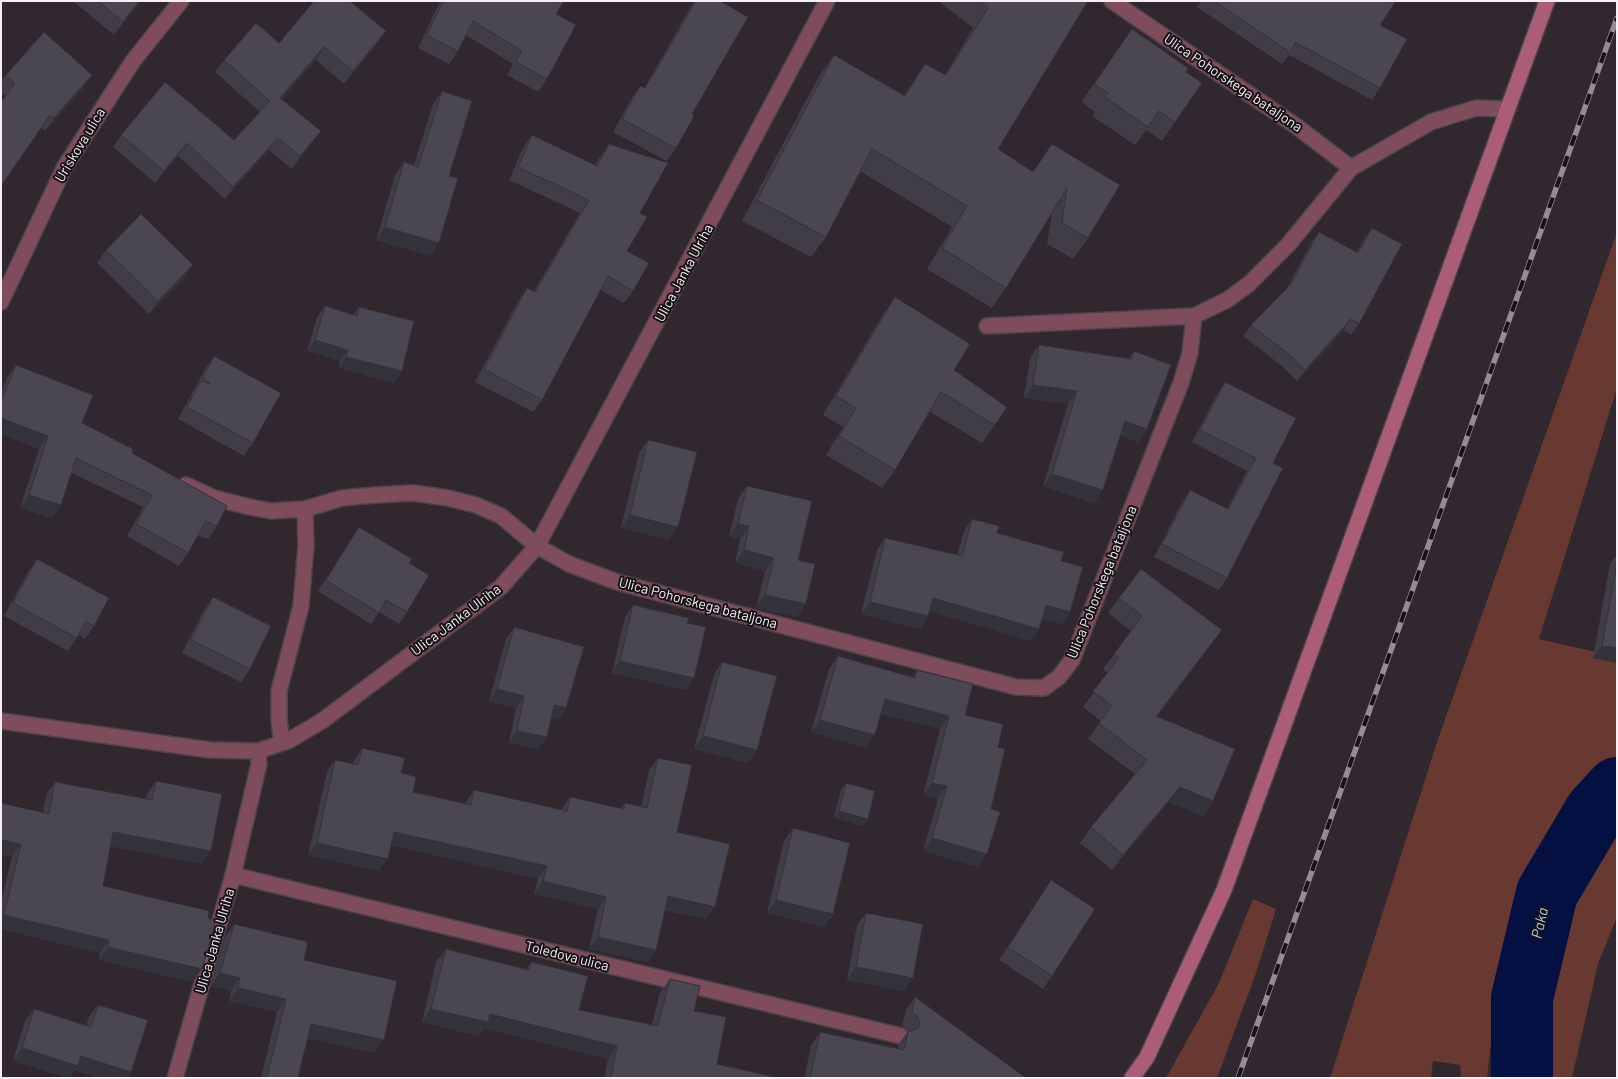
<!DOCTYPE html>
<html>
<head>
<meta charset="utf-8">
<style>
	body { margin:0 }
	#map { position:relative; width:1618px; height:1079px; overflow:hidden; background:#30272f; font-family:Barlow,sans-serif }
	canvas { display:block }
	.frame { position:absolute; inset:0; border:2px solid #f5eff5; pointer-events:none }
</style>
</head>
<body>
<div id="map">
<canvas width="1618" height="1079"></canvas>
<div class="frame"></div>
</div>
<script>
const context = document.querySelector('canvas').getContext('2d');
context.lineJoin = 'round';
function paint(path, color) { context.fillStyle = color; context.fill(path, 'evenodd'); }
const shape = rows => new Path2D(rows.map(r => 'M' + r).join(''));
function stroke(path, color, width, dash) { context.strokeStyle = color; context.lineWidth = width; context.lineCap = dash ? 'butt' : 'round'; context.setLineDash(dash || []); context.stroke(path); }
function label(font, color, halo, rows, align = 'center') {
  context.font = font + ' Barlow,sans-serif'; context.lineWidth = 4; context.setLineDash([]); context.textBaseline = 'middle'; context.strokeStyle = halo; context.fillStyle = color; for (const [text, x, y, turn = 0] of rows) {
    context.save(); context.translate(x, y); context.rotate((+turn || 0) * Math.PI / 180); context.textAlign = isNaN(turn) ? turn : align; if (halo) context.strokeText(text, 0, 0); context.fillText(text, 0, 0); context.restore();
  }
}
const green = shape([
	[1617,232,1617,388,1539,639,1617,657,1617,759,1566,811,1533,867,1497,989,1487,1078,1461,1078,1460,1065,1433,1061,1431,1078,1330,1078,1437,742],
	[1617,812,1617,917,1598,964,1572,1078,1541,1078,1537,1039,1542,978,1561,901,1590,849],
	[1253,899,1276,909,1255,976,1217,1078,1166,1078,1219,983]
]);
const river = shape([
	[1522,1078,1522,998,1547,893,1595,812,1617,788]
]);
const street = shape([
	[1112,1,1296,126,1351,168],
	[1,302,64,168,133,61,181,1],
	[987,326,1194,316],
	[186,485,214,498,250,507,271,511,305,509],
	[1,721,210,750,258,751,288,741,322,721,501,587,537,546,827,1],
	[282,743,279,720,279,691,301,606,306,546,305,509,342,498,375,495,413,493,448,498,476,505,501,516,537,546,569,564,617,582,1016,687,1044,688,1059,677,1072,660,1181,383,1190,353,1194,316,1227,300,1249,284,1288,245,1351,168,1431,122,1476,108,1507,109],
	[233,875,901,1036],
	[175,1078,233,875,259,764,258,751]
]);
const secondary = shape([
	[1132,1078,1147,1057,1224,890,1547,1]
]);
const rail = shape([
	[1238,1078,1617,18]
]);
const wall = shape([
	[73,1,141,1,114,35],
	[440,1,564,1,556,14,547,79,538,92,507,75,513,64,466,35,458,51,449,64,418,48],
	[694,1,720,1,692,114,676,148,667,161,613,132,631,99,640,86,644,88,646,85],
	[938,1,1088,1,998,149,1033,172,1052,144,1088,238,1073,259,1047,244,1052,213,1006,288,992,308,927,269,952,227,860,171,826,237,811,257,742,221,819,76,834,55,904,95,925,64,945,75,973,28],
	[1201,1,1396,1,1380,25,1380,88,1372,100,1289,55,1282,64,1197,7],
	[1132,29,1186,72,1202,83,1162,141,1146,130,1135,145,1092,116,1095,112,1081,102],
	[386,31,377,44,344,84,316,60,281,99,321,131,312,143,292,169,269,150,225,199,178,156,155,183,113,147,121,135,234,140,260,112,215,72,224,60,279,43],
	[6,75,92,75,83,88,45,131,1,92,1,82],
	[442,91,449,176,430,256,376,240,395,175,404,162,414,165,433,104],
	[532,135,595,165,600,157,609,144,640,213,627,251,633,291,624,303,600,290,542,400,533,412,475,382,518,301,527,288,534,291,580,213,509,180,523,148],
	[1372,228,1359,324,1351,335,1344,330,1297,381,1282,366,1243,336,1251,325,1287,288,1311,243,1319,232,1357,252,1364,239],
	[106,250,184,278,149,314,97,263],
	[895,297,954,370,995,425,982,443,930,412,895,470,882,488,826,455,843,427,823,415,882,316],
	[325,306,353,315,359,307,402,371,394,383,339,368,340,361,307,351,317,317],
	[1039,345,1129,358,1134,351,1147,429,1138,442,1120,435,1094,503,1043,486,1068,404,1024,398,1030,358],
	[214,356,253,443,244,456,178,419,205,369],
	[16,365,82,423,132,453,217,526,208,539,198,535,188,553,179,566,127,536,143,507,72,473,52,518,20,508,39,449,1,434,1,391,7,378],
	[1225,382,1273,463,1227,578,1219,590,1154,557,1182,502,1190,490,1227,509,1247,471,1192,442,1217,394],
	[648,440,669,540,621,528,639,453],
	[747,486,798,560,797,617,756,608,765,571,735,563,740,539,729,536,738,499],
	[972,519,997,533,1061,561,1070,612,1062,624,1042,619,1039,629,1031,641,929,611,920,629,861,614,877,550,885,538,957,555,964,531],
	[359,527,409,563,407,612,399,624,379,612,371,624,318,591,351,539],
	[1617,554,1617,663,1593,658,1610,564],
	[37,559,94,626,85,639,79,635,68,651,4,616,28,572],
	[213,597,250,669,241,682,182,653,204,610],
	[1119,598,1222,630,1157,717,1213,801,1203,816,1169,802,1112,870,1080,843,1091,827,1135,774,1088,739,1101,721,1083,707,1108,673,1103,669,1131,631,1108,613],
	[633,605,687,623,686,690,612,673,625,617],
	[514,627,566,708,558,720,551,718,539,749,509,743,516,708,489,701,506,639],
	[838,656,913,677,917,670,965,715,998,747,987,854,978,867,923,851,938,799,923,795,940,729,881,714,866,748,811,732,829,669],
	[722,662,748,763,694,749,714,675],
	[362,748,401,773,413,792,465,804,474,790,561,810,570,797,621,809,625,803,641,807,649,770,658,758,677,832,706,919,665,910,656,950,647,962,589,949,598,909,534,894,538,879,391,845,379,871,308,855,327,772,335,760,353,764,354,761],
	[156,781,211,851,202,864,110,846,103,886,193,982,99,960,100,953,1,929,1,902,12,856,1,855,43,813,46,795,55,782,146,799,147,794],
	[846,783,868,819,863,826,834,818,841,790],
	[793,828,833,914,824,927,767,913,784,841],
	[1051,880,1052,976,1043,989,999,960],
	[866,913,904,991,847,980,857,925],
	[234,924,304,960,375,1053,307,1038,298,1078,261,1078,277,1012,229,1001,231,991,211,986,225,937],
	[446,949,526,969,531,962,579,1010,652,1025,660,992,670,979,694,1011,717,1064,779,1078,604,1078,608,1059,484,1028,478,1036,422,1022,436,962],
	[915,997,1026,1078,804,1078,811,1046,820,1032,898,1049,898,1045,908,1031,908,1030,902,1027,906,1010],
	[98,1005,131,1072,127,1078,99,1078,75,1070,70,1078,67,1078,13,1061,25,1021,34,1009,86,1026,89,1017]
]);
const shadedWall = shape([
	[139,1,141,1,114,35,123,22],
	[386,31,377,44,344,84,353,71],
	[324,47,316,60,272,111,280,98],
	[92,75,83,88,45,131,54,118],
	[321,131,312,143,292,169,300,156],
	[278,138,269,150,225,199,233,187],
	[187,143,178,156,155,183,164,171],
	[385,227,439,243,430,256,376,240],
	[193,265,184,278,149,314,158,301],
	[1351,319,1344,330,1297,381,1305,370],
	[315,340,348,350,340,361,307,351],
	[346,357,402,371,394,383,339,368],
	[1033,385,1077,391,1068,404,1024,398],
	[1,418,48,436,39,449,1,434],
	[1125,421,1147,429,1138,442,1116,434],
	[1052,474,1103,490,1094,503,1043,486],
	[29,495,61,505,52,518,20,508],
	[630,515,678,527,669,540,621,528],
	[738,524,749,526,740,539,729,536],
	[744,550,774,558,765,571,735,563],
	[765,595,806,604,797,617,756,608],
	[933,598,1039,629,1031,641,924,610],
	[870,602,928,616,920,629,861,614],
	[1046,605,1070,612,1062,624,1038,617],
	[1222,630,1211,645,1145,732,1156,716],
	[1602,646,1617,648,1617,663,1593,658],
	[620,661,694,678,686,690,612,673],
	[497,689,524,696,516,708,489,701],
	[885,699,949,716,940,729,876,712],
	[554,705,566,708,558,720,546,717],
	[820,720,875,735,866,748,811,732],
	[517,731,547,737,539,749,509,743],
	[703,736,757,750,748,763,694,749],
	[932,783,947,786,938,799,923,795],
	[1180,787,1213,801,1203,816,1169,802,1112,870,1123,855],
	[839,811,868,819,863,826,834,818],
	[113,832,211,851,202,864,104,845],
	[394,832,547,866,538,879,385,844],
	[932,838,987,854,978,867,923,851],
	[1,840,21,844,12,856,1,855],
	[317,843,388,859,379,871,308,855],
	[543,881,606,897,598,909,534,894],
	[668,896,715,907,706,919,660,908],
	[776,900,833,914,824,927,767,913],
	[4,915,109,940,100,953,1,929,1,919],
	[598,937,656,950,647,962,589,949],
	[108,947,202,969,193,982,99,960],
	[856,967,913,978,904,991,847,980],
	[220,973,240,978,231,991,211,986],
	[238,988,286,999,277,1012,229,1001],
	[431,1009,490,1014,617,1046,608,1059,484,1028,478,1036,422,1022],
	[311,1024,384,1040,375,1053,302,1037],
	[22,1048,81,1056,131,1072,127,1078,99,1078,75,1070,70,1078,67,1078,13,1061]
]);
const building = shape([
	[98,1,139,1,123,22,98,1],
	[314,1,350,1,386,31,353,71,324,47,280,98,321,131,300,156,278,138,233,187,187,143,164,171,121,135,165,82,234,140,270,101,224,60,256,23,279,43,314,1],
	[443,1,564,1,556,14,576,25,547,79,516,62,522,51,473,21,458,51,427,35,443,1],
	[696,1,720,1,748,17,692,114,694,115,691,122,676,148,622,119,640,86,645,88,655,72,696,1],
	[980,1,1088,1,998,149,1033,172,1052,144,1120,185,1088,238,1062,223,1067,188,1006,288,942,248,967,206,872,149,826,237,757,200,834,55,905,96,925,64,946,75,988,8,980,1],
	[1214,1,1396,1,1380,25,1407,39,1380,88,1295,42,1291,53,1214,1],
	[1132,29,1188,68,1186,72,1202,83,1175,122,1159,111,1148,127,1105,97,1108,93,1094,84,1132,29],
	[44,32,92,75,54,118,50,115,1,186,1,102,15,83,6,75,44,32],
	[442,91,472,101,449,176,458,178,439,243,385,227,404,162,418,167,442,91],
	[532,135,597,166,609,144,668,163,640,213,647,217,627,251,649,263,633,291,608,276,542,400,484,369,527,288,535,292,589,200,518,167,532,135],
	[141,214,193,265,158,301,106,250,141,214],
	[1372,228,1402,244,1359,324,1351,319,1305,370,1290,355,1251,325,1291,284,1319,232,1358,253,1372,228],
	[895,297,970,344,954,370,1007,407,995,425,941,392,895,470,839,436,856,408,836,396,895,297],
	[325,306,357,316,359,307,414,321,402,371,346,357,348,350,315,340,325,306],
	[1039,345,1131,359,1134,351,1171,365,1147,429,1125,421,1103,490,1052,474,1077,391,1033,385,1039,345],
	[214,356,281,393,253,443,187,407,201,381,210,384,203,377,214,356],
	[16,365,93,395,82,423,133,449,132,453,227,506,217,526,206,521,188,553,136,524,152,495,76,458,61,505,29,495,48,436,1,418,1,401,16,365],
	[1225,382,1296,418,1273,463,1283,468,1227,578,1162,544,1190,490,1228,509,1256,458,1200,430,1225,382],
	[648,440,697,452,678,527,630,515,648,440],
	[747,486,812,501,798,560,815,564,806,604,765,595,774,558,744,550,749,526,738,524,747,486],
	[972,519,999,526,997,533,1064,552,1061,561,1083,567,1070,612,1046,605,1039,629,933,598,928,616,870,602,885,538,962,556,972,519],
	[359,527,412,559,409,563,429,575,407,612,386,600,379,613,326,580,359,527],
	[37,559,109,598,94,626,86,621,77,638,13,603,37,559],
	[1617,564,1617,648,1602,646,1617,564],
	[1141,569,1222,630,1156,716,1235,749,1213,801,1180,787,1123,855,1091,827,1147,760,1099,723,1112,706,1093,691,1119,658,1114,654,1142,616,1119,598,1141,569],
	[213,597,271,626,250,669,191,640,213,597],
	[633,605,689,618,687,623,706,627,694,678,620,661,633,605],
	[514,627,584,647,566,708,554,705,547,737,517,731,524,696,497,689,514,627],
	[838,656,915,678,917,670,973,684,965,715,1003,724,998,747,1005,749,991,809,1000,812,987,854,932,838,947,786,932,783,949,716,885,699,875,735,820,720,838,656],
	[722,662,777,676,757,750,703,736,722,662],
	[362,748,405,758,401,773,416,777,413,792,471,805,474,790,567,811,570,797,624,809,625,803,647,808,658,758,692,765,677,832,730,844,715,907,668,896,656,950,598,937,606,897,543,881,547,866,394,832,388,859,317,843,335,760,358,765,362,748],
	[156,781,222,794,211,851,113,832,103,886,209,911,208,918,216,920,202,969,108,947,109,940,4,915,21,844,1,840,1,803,49,814,55,782,152,800,156,781],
	[846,783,875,791,868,819,839,811,846,783],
	[793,828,850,843,833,914,776,900,793,828],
	[1051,880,1095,909,1052,976,1008,947,1051,880],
	[866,913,923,924,913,978,856,967,866,913],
	[234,924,308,942,304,960,397,981,384,1040,311,1024,298,1078,267,1078,286,999,238,988,240,978,220,973,234,924],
	[446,949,529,970,531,962,588,976,579,1010,658,1026,670,979,700,986,694,1011,726,1017,717,1064,779,1078,611,1078,617,1046,490,1014,488,1022,431,1009,446,949],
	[915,997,1026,1078,810,1078,820,1032,904,1050,908,1032,917,1029,920,1024,917,1016,912,1013,915,997],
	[98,1005,148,1020,131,1072,81,1056,78,1066,22,1048,34,1009,91,1027,98,1005]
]);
const streetNames = [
	["Ulica Pohorskega bataljona",1233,83,34],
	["Uriskova ulica",80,145,-59],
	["Ulica Janka Ulriha",684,273,-62],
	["Ulica Pohorskega bataljona",1102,582,-68],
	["Ulica Pohorskega bataljona",698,603,15],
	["Ulica Janka Ulriha",456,620,-37],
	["Ulica Janka Ulriha",215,941,-74],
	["Toledova ulica",567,956,14]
];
const waterNames = [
	["Paka",1540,923,-77]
];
paint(green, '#683930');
stroke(river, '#051042', 62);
stroke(street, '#4c434b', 18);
stroke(secondary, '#4c434b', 18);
stroke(street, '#7e4c5b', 15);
stroke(secondary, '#ab5d76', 15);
stroke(rail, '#948d94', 5.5);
stroke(rail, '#161215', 4, [11]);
paint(wall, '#403d47');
paint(shadedWall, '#34323a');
paint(building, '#4a4753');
stroke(building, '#34323a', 1);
label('14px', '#f5eff5', '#161215', streetNames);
label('italic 15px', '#b1c7fa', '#161215', waterNames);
</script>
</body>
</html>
